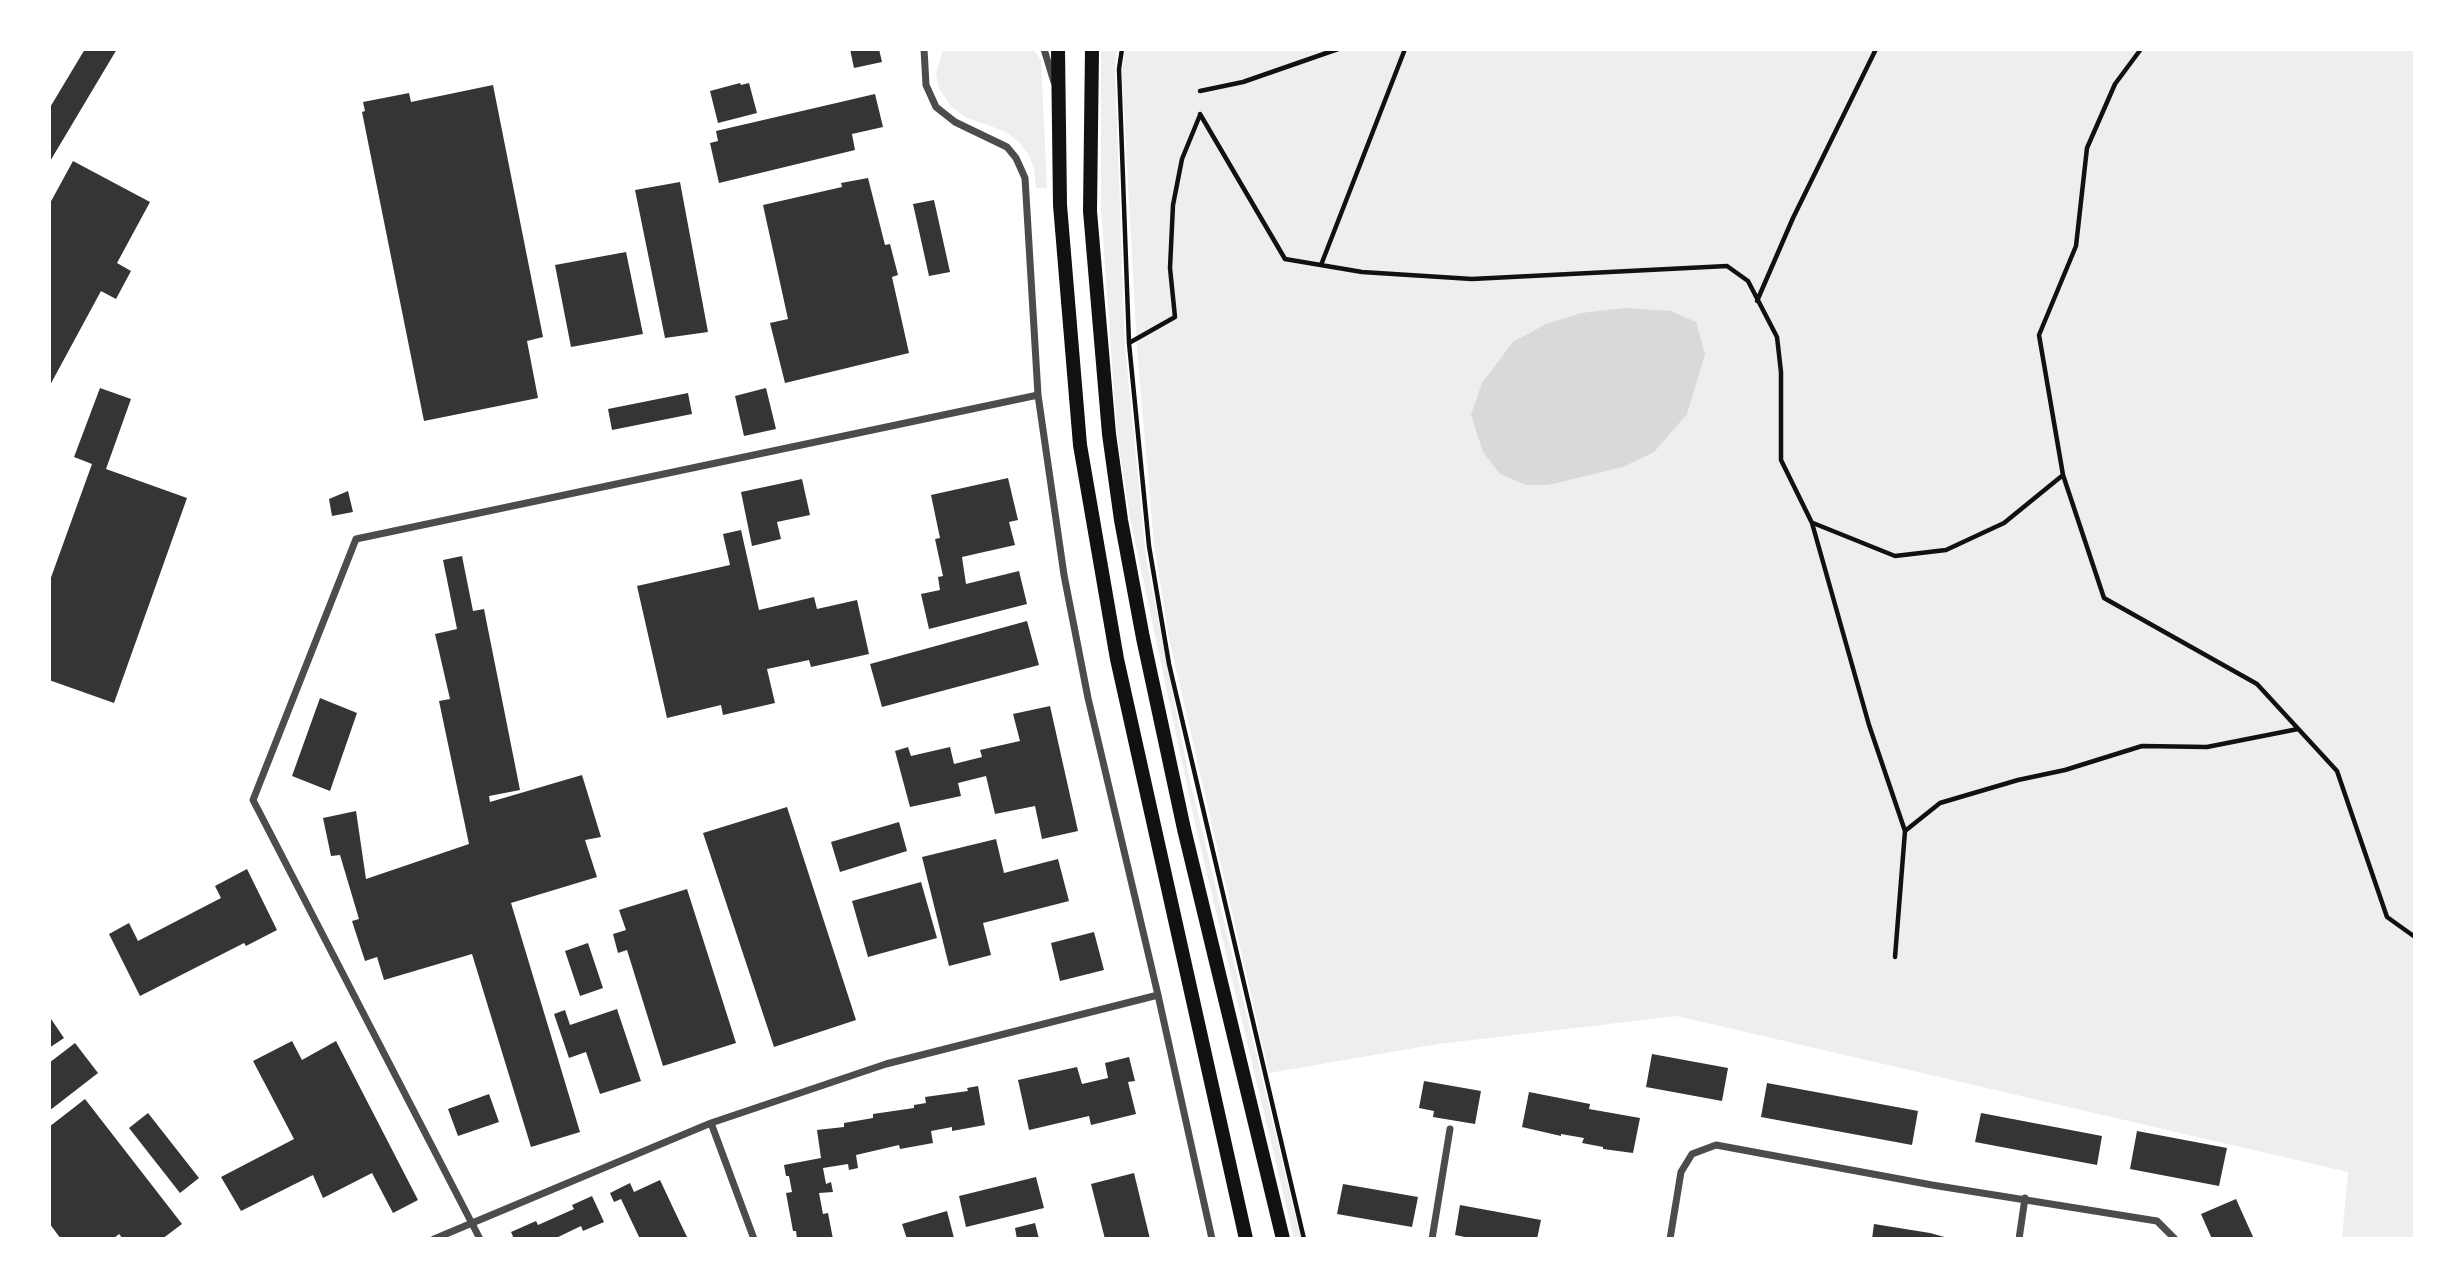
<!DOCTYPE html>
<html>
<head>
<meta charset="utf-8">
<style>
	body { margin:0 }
	#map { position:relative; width:2464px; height:1288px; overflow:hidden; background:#fff; font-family:"Archivo Narrow",sans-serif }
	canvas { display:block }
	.frame { position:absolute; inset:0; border:51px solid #fff; pointer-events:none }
</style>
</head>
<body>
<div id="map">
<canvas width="2464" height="1288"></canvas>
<div class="frame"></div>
</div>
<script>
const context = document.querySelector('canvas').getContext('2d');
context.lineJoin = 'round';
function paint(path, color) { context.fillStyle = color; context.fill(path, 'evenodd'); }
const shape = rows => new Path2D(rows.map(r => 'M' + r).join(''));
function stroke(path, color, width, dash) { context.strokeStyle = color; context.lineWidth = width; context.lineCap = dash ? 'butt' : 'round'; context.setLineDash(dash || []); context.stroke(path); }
const green = shape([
	[943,49,1033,49,1041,60,1047,188,1036,188,1034,168,1028,154,1018,141,1004,131,965,117,950,105,939,88,936,74],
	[1101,49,1117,49,1115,69,1125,346,1146,557,1189,776,1301,1239,1294,1239,1196,828,1130,518,1117,433,1101,209],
	[1125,49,2415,49,2415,1239,2342,1239,2348,1172,1677,1016,1438,1044,1269,1073,1169,638,1154,545,1137,349,1122,73]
]);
const water = shape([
	[1625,308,1671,311,1696,322,1705,354,1687,414,1654,452,1623,467,1548,485,1526,485,1500,474,1483,452,1471,415,1482,383,1513,342,1546,324,1581,313]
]);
const building = shape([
	[85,49,117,49,49,163,49,109],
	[850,49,879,49,882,62,854,68],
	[740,83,741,85,749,83,757,113,718,123,710,91],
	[493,85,543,337,527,341,538,398,424,421,362,112,365,111,363,102,409,93,411,102],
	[875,94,883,127,852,134,855,150,719,183,710,143,718,141,716,131],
	[73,161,150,202,117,263,131,271,116,299,101,291,49,387,49,205],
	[868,178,885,245,890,244,898,275,892,277,909,353,785,383,770,323,788,319,763,205,842,187,841,183],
	[680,182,708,332,665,338,635,190],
	[934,200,950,272,929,276,913,204],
	[626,252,643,334,571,347,555,265],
	[100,388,131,399,106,469,187,498,114,703,49,680,49,583,92,464,74,457],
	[766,388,776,429,744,436,735,396],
	[688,393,692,414,612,430,608,409],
	[1008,478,1018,520,1009,522,1015,545,962,557,966,584,1019,571,1027,604,929,629,921,594,940,590,938,577,943,576,935,539,940,538,931,495],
	[802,479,810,515,777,522,781,539,752,546,741,492],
	[348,491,353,512,332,516,329,499],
	[741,530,759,610,814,597,817,609,857,600,869,654,811,667,809,660,767,669,775,703,723,715,721,705,667,718,637,586,730,565,723,534],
	[462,556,473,611,484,609,520,790,489,796,490,802,582,775,601,837,585,840,597,877,511,903,580,1132,531,1147,472,954,384,980,377,957,365,961,352,921,359,919,340,855,331,856,323,818,356,811,366,879,469,844,439,701,450,699,435,634,457,629,443,560],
	[1027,621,1039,665,882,707,870,664],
	[320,698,357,713,330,791,292,776],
	[1050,706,1078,831,1042,839,1035,806,995,814,986,776,958,783,961,796,910,807,895,751,908,747,911,756,950,747,954,764,982,757,980,750,1020,741,1013,714],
	[787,807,856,1020,774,1047,703,833],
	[899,822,907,851,840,872,831,842],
	[996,839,1004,873,1058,859,1069,901,983,923,991,955,949,966,922,857],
	[247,869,277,930,246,946,244,943,140,996,109,934,129,923,138,941,221,898,215,886],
	[921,882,937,938,868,957,852,901],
	[687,889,736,1043,663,1066,627,950,618,953,613,934,626,930,619,910],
	[1094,932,1104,970,1060,981,1051,943],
	[588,943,603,988,580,996,565,951],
	[617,1009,641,1081,600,1094,586,1052,569,1058,554,1014,565,1010,570,1025],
	[49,1016,64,1038,49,1048],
	[292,1041,302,1060,336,1041,418,1200,393,1213,372,1173,323,1198,313,1175,241,1211,221,1177,294,1139,253,1061],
	[75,1043,98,1073,49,1111,49,1063],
	[1652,1054,1728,1068,1722,1101,1646,1087],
	[1129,1057,1135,1081,1128,1082,1136,1114,1091,1125,1089,1116,1029,1130,1018,1080,1077,1067,1082,1084,1108,1078,1105,1063],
	[1424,1081,1481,1091,1475,1124,1433,1117,1434,1111,1419,1108],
	[1767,1083,1918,1111,1912,1145,1761,1117],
	[978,1086,985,1125,952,1131,952,1127,931,1131,933,1143,900,1149,899,1145,856,1155,858,1168,849,1170,848,1164,823,1168,826,1184,831,1182,833,1192,819,1193,823,1214,828,1213,833,1239,797,1239,796,1231,793,1231,786,1193,792,1192,789,1176,786,1176,784,1165,821,1158,817,1130,844,1127,844,1123,873,1118,873,1114,914,1108,914,1105,926,1103,925,1097,968,1091,967,1088],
	[1529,1092,1590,1104,1589,1109,1640,1118,1633,1153,1603,1149,1603,1147,1582,1143,1584,1138,1561,1134,1561,1136,1522,1127],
	[489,1094,499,1122,458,1136,448,1109],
	[85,1099,182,1224,162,1239,123,1239,119,1234,113,1239,61,1239,49,1223,49,1127],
	[148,1113,199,1178,180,1193,129,1128],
	[1981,1113,2102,1136,2097,1165,1975,1142],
	[2137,1131,2227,1148,2219,1186,2130,1169],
	[1134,1173,1150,1239,1105,1239,1091,1184],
	[1036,1177,1044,1208,966,1227,959,1196],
	[660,1180,675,1212,688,1239,640,1239,621,1199,614,1202,610,1193,630,1183,634,1192],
	[1343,1184,1418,1197,1412,1227,1337,1214],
	[592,1196,604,1222,583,1231,581,1226,554,1239,514,1239,511,1232,536,1221,538,1225,574,1209,572,1205],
	[2236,1199,2254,1239,2212,1239,2201,1214],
	[1460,1205,1541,1220,1537,1239,1475,1239,1455,1235],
	[947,1211,954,1238,907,1239,902,1224],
	[1035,1223,1039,1239,1017,1239,1015,1228],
	[1874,1224,1930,1233,1952,1239,1872,1239]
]);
const path = shape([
	[1122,49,1119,69,1129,343,1149,546,1169,664,1304,1239],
	[2141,49,2115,84,2087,148,2076,246,2039,335,2063,475,2104,598,2257,684,2337,771,2387,917,2415,937],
	[1200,91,1243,82,1338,49],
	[1200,114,1285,259,1362,272,1472,279,1727,266,1748,281,1777,337,1781,372,1781,460,1812,523,1869,725,1905,831,1895,957],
	[1321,265,1405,49],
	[1757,301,1793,218,1876,49],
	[1129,343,1175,317,1170,268,1173,205,1182,159,1200,115],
	[1813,523,1895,556,1946,550,2004,523,2063,475],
	[1905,831,1940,803,2018,780,2065,770,2142,746,2207,747,2298,729]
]);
const minor = shape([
	[924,49,926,85,936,107,955,122,1007,147,1016,158,1025,178,1038,395,1064,575,1088,698,1158,995,1212,1239],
	[1044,49,1054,82],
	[711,1123,754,1239],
	[434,1239,711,1123,886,1064,1158,995],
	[480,1239,253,800,356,539,1038,395],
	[1432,1239,1450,1129],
	[1670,1239,1681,1172,1692,1154,1716,1145,1932,1185,2157,1221,2175,1239],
	[2019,1239,2025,1198]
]);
const secondary = shape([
	[1058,49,1060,205,1080,445,1117,659,1246,1239],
	[1092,49,1090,211,1109,434,1121,520,1143,638,1184,829,1283,1239]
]);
paint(green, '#eee');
paint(water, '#d9d9d9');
paint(building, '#353535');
stroke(path, '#111', 4.5);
stroke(minor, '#4c4c4c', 7);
stroke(secondary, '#111', 14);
</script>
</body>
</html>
